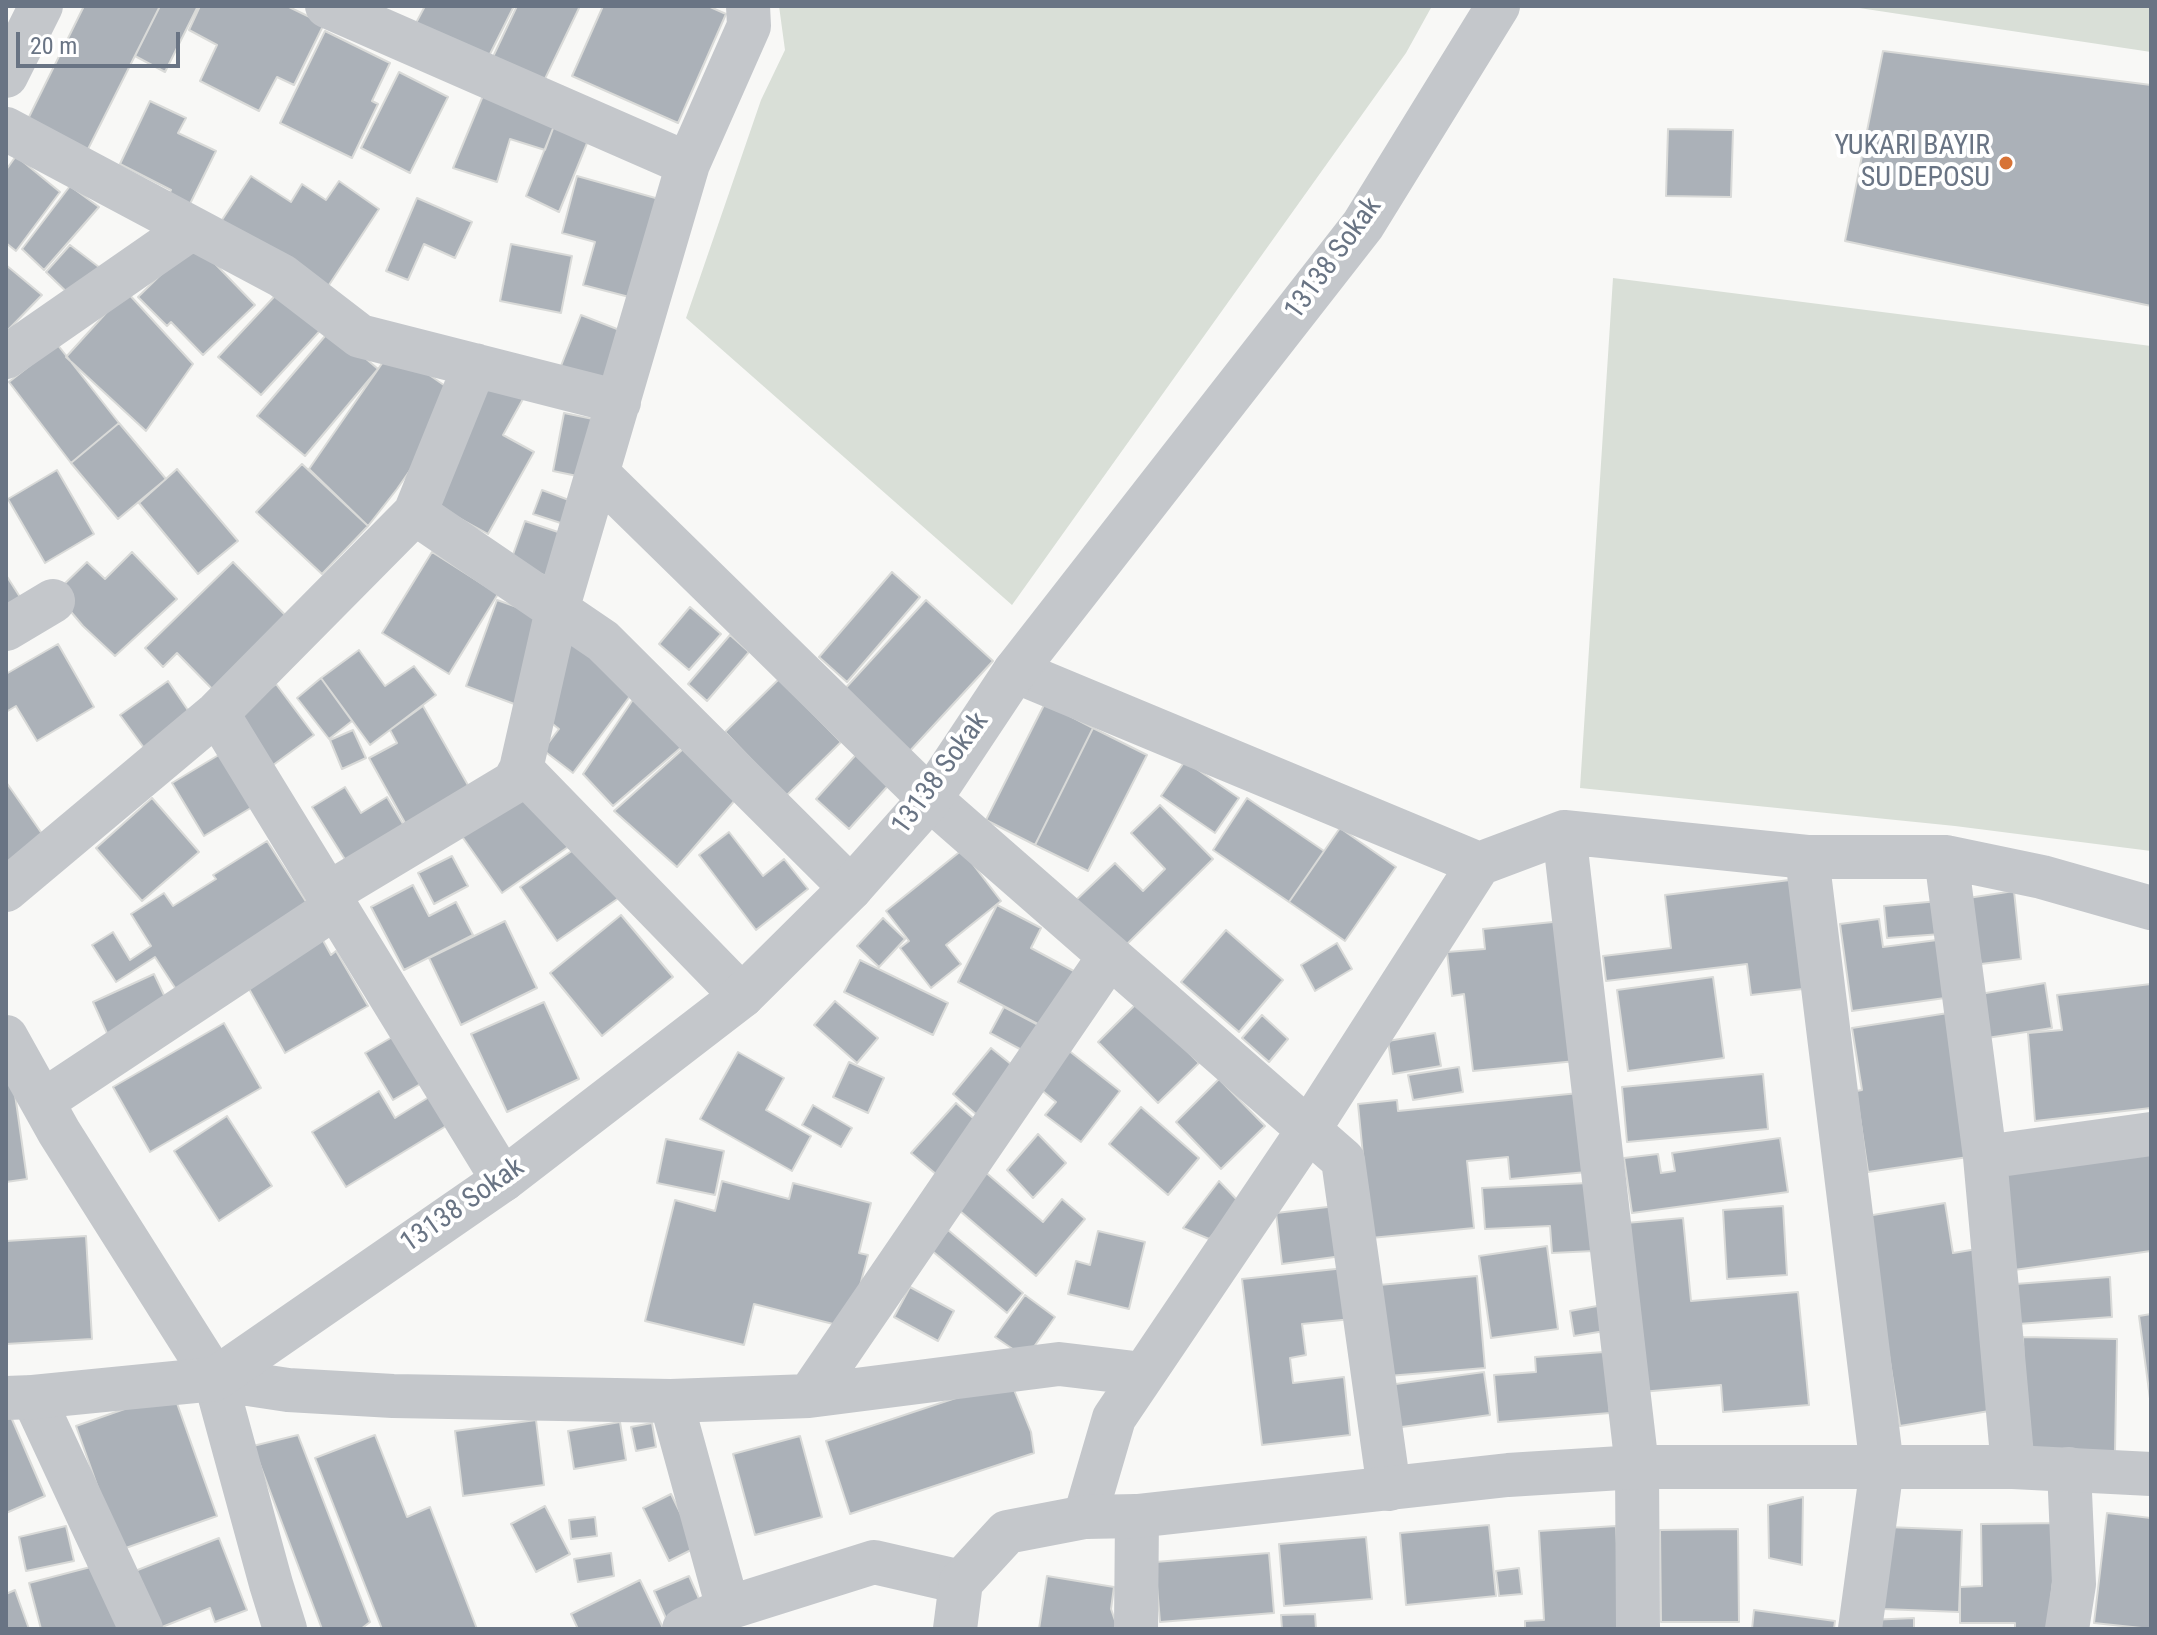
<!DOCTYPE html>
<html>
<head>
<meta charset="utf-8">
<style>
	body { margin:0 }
	#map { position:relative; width:2157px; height:1635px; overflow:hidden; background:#f8f8f6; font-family:"Roboto Condensed",sans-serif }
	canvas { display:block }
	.frame { position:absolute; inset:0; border:8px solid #697484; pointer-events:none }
	.scale { position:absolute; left:16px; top:32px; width:164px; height:36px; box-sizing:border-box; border:4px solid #697484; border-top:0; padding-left:10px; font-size:24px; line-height:28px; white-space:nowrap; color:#697484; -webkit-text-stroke:6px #fff; paint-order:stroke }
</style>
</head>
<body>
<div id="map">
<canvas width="2157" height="1635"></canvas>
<div class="frame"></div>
<div class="scale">20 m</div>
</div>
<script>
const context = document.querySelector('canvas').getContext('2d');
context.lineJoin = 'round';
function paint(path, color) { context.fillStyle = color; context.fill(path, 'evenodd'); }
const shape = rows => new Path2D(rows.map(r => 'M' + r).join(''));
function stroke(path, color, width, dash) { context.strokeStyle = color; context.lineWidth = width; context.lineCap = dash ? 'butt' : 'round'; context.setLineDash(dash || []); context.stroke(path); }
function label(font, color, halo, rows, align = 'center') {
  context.font = font + ' "Roboto Condensed",sans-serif'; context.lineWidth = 8; context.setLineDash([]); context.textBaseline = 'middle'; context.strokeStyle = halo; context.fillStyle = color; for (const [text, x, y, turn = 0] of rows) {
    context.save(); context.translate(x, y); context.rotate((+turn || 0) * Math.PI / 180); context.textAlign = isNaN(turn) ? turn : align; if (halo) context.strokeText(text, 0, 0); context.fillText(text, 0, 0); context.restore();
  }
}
const green = shape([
	[779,6,1432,6,1406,53,1012,605,686,318,761,100,785,50],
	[1846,6,2151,6,2151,52],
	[1613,278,2151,346,2151,851,1955,826,1580,788]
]);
const building = shape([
	[84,6,160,6,85,155,25,125,84,6],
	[160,6,198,6,165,72,135,56,160,6],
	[200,6,287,6,324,24,294,85,277,77,259,111,200,81,217,45,189,30,200,6],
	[425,6,514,6,488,58,416,23,425,6],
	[517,6,580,6,542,85,491,61,517,6],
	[603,6,708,6,726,14,678,123,572,76,603,6],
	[325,31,390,63,372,101,378,104,352,158,280,123,325,31],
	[1883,51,2151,85,2151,306,1845,241,1883,51],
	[399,72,448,97,410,173,361,148,399,72],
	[487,86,558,115,545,150,510,139,497,182,453,168,487,86],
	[150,101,186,118,178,133,216,151,183,218,162,207,171,190,120,164,150,101],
	[560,111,594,126,559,212,526,196,560,111],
	[1668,129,1733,130,1731,197,1666,196,1668,129],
	[16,156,60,192,16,251,6,243,6,170,16,156],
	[251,176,291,202,302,184,326,200,339,181,379,209,325,291,218,226,251,176],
	[577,176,659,199,633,298,583,285,595,242,562,233,577,176],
	[70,186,99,207,44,270,22,249,70,186],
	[417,198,472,222,455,258,424,244,408,280,386,271,417,198],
	[194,242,255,305,203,355,171,322,167,326,138,297,194,242],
	[511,244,572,256,561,313,500,301,511,244],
	[70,245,112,277,76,301,46,272,70,245],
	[6,265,42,295,6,332,6,265],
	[286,284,328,322,261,395,218,357,286,284],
	[126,291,193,364,146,431,66,357,126,291],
	[581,315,635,336,613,393,559,371,581,315],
	[331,329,378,369,305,456,257,416,331,329],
	[57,344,119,423,71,463,9,382,57,344],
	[392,349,461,397,397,489,368,526,309,469,392,349],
	[489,379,523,399,503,435,534,452,488,534,423,498,489,379],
	[564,413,593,419,582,477,553,471,564,413],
	[119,423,166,479,118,519,71,463,119,423],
	[302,464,368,526,322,574,256,512,302,464],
	[177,469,238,541,198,574,139,503,177,469],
	[57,470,94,534,45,563,8,499,57,470],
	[542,490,585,506,576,528,533,514,542,490],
	[525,521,570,536,555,579,510,563,525,521],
	[132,552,177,599,115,656,83,626,55,593,87,562,105,579,132,552],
	[432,552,498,594,449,674,382,633,432,552],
	[233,562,295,625,221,698,177,653,163,667,145,648,233,562],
	[892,572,920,597,847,682,819,657,892,572],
	[6,575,20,597,6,606,6,575],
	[497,600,548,618,517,705,466,686,497,600],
	[926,600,993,661,908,753,842,692,926,600],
	[690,607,721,634,689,670,659,644,690,607],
	[572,633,639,684,573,773,543,750,559,729,540,714,572,633],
	[730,635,749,652,707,701,688,684,730,635],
	[58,644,94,707,37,741,16,706,6,712,6,674,58,644],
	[359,650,385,686,414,666,436,695,370,745,321,678,359,650],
	[321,678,352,721,329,739,297,698,321,678],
	[779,679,841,742,786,796,725,732,779,679],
	[168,681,194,719,147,752,120,715,168,681],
	[276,684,314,735,265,771,226,722,276,684],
	[636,695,684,745,613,806,583,774,636,695],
	[1045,703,1093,728,1035,845,986,820,1045,703],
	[423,706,473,794,409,830,369,758,397,743,390,730,423,706],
	[1093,728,1147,755,1088,871,1035,845,1093,728],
	[353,730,366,758,342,769,330,740,353,730],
	[862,748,895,778,849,829,816,799,862,748],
	[683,749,736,799,677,867,614,811,683,749],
	[222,753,254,806,204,836,172,783,222,753],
	[1185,761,1239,798,1215,833,1161,796,1185,761],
	[6,782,45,838,6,865,6,782],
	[345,787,361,813,387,797,409,834,351,869,312,807,345,787],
	[526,789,568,847,502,893,461,835,526,789],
	[152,798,199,852,142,901,96,848,152,798],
	[1247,798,1324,851,1289,902,1213,850,1247,798],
	[1160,805,1213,859,1123,948,1076,900,1115,863,1143,891,1165,869,1131,833,1160,805],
	[1340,828,1396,867,1345,941,1289,902,1340,828],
	[729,832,763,876,784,859,808,889,756,930,699,855,729,832],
	[589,839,626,893,557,941,520,887,589,839],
	[267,841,312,911,181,997,155,957,116,982,92,945,113,932,130,960,151,946,131,914,164,893,173,906,216,879,213,875,267,841],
	[962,850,1001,901,946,945,961,964,931,988,900,948,909,941,886,911,962,850],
	[452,856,468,886,434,904,418,873,452,856],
	[1790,880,1803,989,1751,995,1747,964,1606,981,1603,956,1671,948,1665,895,1790,880],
	[413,885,429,916,456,902,473,935,404,970,371,907,413,885],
	[2014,891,2021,959,1981,964,1968,898,2014,891],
	[1939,901,1941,934,1887,938,1884,906,1939,901],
	[997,905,1041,928,1031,948,1083,976,1053,1032,958,982,997,905],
	[621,915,673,977,602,1036,550,973,621,915],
	[883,918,905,939,879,967,857,946,883,918],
	[1879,919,1883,947,1937,940,1945,998,1852,1011,1840,924,1879,919],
	[505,921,537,988,461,1025,429,958,505,921],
	[1563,921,1576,1061,1473,1071,1464,994,1452,996,1447,952,1485,949,1483,929,1563,921],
	[1226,930,1283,980,1239,1032,1181,982,1226,930],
	[320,935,331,955,336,951,368,1006,285,1053,244,980,320,935],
	[1337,943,1352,969,1315,991,1301,965,1337,943],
	[860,960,948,1003,933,1035,844,992,860,960],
	[154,974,173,1014,111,1042,93,1002,154,974],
	[1713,977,1724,1058,1628,1071,1617,990,1713,977],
	[2045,983,2052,1028,1987,1038,1980,994,2045,983],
	[2151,984,2151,1108,2035,1121,2028,1033,2062,1030,2057,995,2151,984],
	[835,1001,878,1038,857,1063,814,1025,835,1001],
	[544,1002,579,1079,507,1112,471,1034,544,1002],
	[1138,1002,1199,1063,1158,1103,1098,1042,1138,1002],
	[1004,1007,1044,1028,1031,1055,990,1033,1004,1007],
	[1948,1013,1968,1157,1868,1172,1856,1091,1862,1090,1852,1028,1948,1013],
	[1262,1015,1288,1039,1269,1062,1242,1038,1262,1015],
	[224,1023,261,1088,150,1152,113,1087,224,1023],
	[406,1029,434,1076,393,1100,365,1053,406,1029],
	[1435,1033,1441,1066,1393,1074,1388,1041,1435,1033],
	[991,1048,1017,1069,978,1116,953,1094,991,1048],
	[1068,1050,1120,1091,1081,1142,1045,1115,1056,1102,1039,1088,1068,1050],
	[9,1052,27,1179,6,1182,6,1053,9,1052],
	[738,1052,784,1078,766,1110,811,1136,792,1171,700,1119,738,1052],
	[849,1062,884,1078,868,1113,833,1097,849,1062],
	[1459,1067,1463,1092,1413,1100,1408,1075,1459,1067],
	[1763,1074,1768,1129,1627,1142,1622,1087,1763,1074],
	[1219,1079,1265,1126,1221,1169,1176,1122,1219,1079],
	[379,1091,395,1118,434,1094,451,1123,346,1187,312,1132,379,1091],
	[1579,1093,1587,1172,1510,1179,1508,1157,1467,1161,1474,1228,1371,1238,1358,1104,1397,1100,1398,1111,1579,1093],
	[956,1103,981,1125,937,1175,911,1153,956,1103],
	[813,1105,852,1128,841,1147,802,1125,813,1105],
	[1141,1107,1199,1158,1168,1195,1109,1144,1141,1107],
	[227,1116,272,1186,219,1221,174,1151,227,1116],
	[1038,1134,1066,1163,1033,1198,1007,1170,1038,1134],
	[1780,1138,1788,1192,1632,1213,1624,1158,1658,1154,1661,1173,1675,1171,1672,1153,1780,1138],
	[666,1139,724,1151,715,1195,657,1183,666,1139],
	[2151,1147,2151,1251,2014,1270,2000,1168,2151,1147],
	[983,1170,1043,1222,1062,1199,1085,1219,1036,1276,953,1205,983,1170],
	[722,1181,789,1199,793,1183,871,1203,859,1253,868,1255,849,1328,754,1304,744,1345,645,1321,675,1200,715,1211,722,1181],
	[1219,1181,1241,1204,1209,1239,1183,1228,1219,1181],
	[1588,1183,1594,1251,1552,1253,1550,1226,1485,1229,1482,1188,1588,1183],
	[1945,1203,1953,1253,1977,1249,2001,1409,1900,1426,1867,1216,1945,1203],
	[1336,1206,1342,1256,1282,1264,1276,1213,1336,1206],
	[1783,1206,1787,1275,1727,1279,1723,1210,1783,1206],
	[1683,1218,1691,1301,1798,1292,1809,1405,1723,1412,1721,1385,1641,1392,1626,1223,1683,1218],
	[948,1230,1023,1293,1007,1313,931,1250,948,1230],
	[1098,1231,1145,1242,1129,1309,1068,1294,1076,1261,1090,1265,1098,1231],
	[86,1236,92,1339,6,1344,6,1241,86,1236],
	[1547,1246,1558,1329,1491,1338,1479,1256,1547,1246],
	[1345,1268,1352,1319,1302,1324,1306,1355,1290,1358,1293,1383,1344,1377,1350,1435,1262,1445,1242,1279,1345,1268],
	[1477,1276,1485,1368,1376,1377,1368,1286,1477,1276],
	[2110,1277,2112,1317,2018,1324,2015,1284,2110,1277],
	[910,1287,954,1311,938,1341,894,1317,910,1287],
	[1025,1295,1055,1317,1026,1358,995,1337,1025,1295],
	[1608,1304,1611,1330,1574,1336,1570,1311,1608,1304],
	[2151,1314,2151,1406,2139,1316,2151,1314],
	[2023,1337,2117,1339,2115,1452,2026,1450,2023,1337],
	[1604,1352,1610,1413,1498,1422,1494,1375,1536,1372,1535,1357,1604,1352],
	[1484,1372,1490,1415,1387,1429,1381,1386,1484,1372],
	[1010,1380,1031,1432,1034,1453,850,1514,826,1441,1010,1380],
	[173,1392,217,1516,120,1550,76,1426,173,1392],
	[8,1410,45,1496,6,1513,6,1411,8,1410],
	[536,1420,544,1485,463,1496,455,1431,536,1420],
	[620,1422,626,1460,574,1469,568,1431,620,1422],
	[652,1423,656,1447,636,1451,631,1427,652,1423],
	[298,1435,370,1622,361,1629,322,1629,253,1446,298,1435],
	[375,1435,407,1517,430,1507,477,1629,382,1629,315,1458,375,1435],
	[800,1436,822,1517,755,1535,733,1454,800,1436],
	[671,1494,697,1547,669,1561,643,1508,671,1494],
	[1803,1497,1802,1565,1769,1558,1768,1505,1803,1497],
	[545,1506,570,1554,536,1572,511,1524,545,1506],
	[2107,1513,2151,1518,2151,1629,2094,1623,2107,1513],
	[595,1517,597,1536,571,1539,569,1520,595,1517],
	[2059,1523,2048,1629,2015,1629,2015,1623,1960,1623,1960,1587,1982,1586,1981,1524,2059,1523],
	[1489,1525,1496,1596,1406,1605,1400,1533,1489,1525],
	[66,1526,74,1561,26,1571,19,1537,66,1526],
	[1616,1526,1622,1629,1525,1629,1525,1621,1544,1620,1539,1531,1616,1526],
	[1887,1527,1962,1530,1959,1612,1883,1609,1887,1527],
	[1738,1529,1739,1622,1661,1622,1660,1530,1738,1529],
	[1366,1537,1372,1599,1284,1606,1279,1544,1366,1537],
	[219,1538,247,1610,215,1622,210,1608,157,1629,130,1573,219,1538],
	[611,1553,614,1576,578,1582,574,1559,611,1553],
	[1269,1553,1274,1613,1160,1622,1155,1562,1269,1553],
	[106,1563,123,1629,41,1629,29,1583,106,1563],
	[1519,1568,1522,1594,1499,1596,1496,1571,1519,1568],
	[689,1576,704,1610,669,1625,654,1591,689,1576],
	[1047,1576,1114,1587,1111,1609,1118,1629,1039,1629,1047,1576],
	[640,1580,663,1628,578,1629,571,1614,640,1580],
	[15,1590,29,1629,6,1629,6,1594,15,1590],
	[1754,1610,1835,1621,1834,1629,1752,1629,1754,1610],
	[1315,1614,1316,1629,1282,1629,1281,1615,1315,1614],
	[1914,1618,1914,1629,1870,1629,1869,1620,1914,1618]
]);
const minor = shape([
	[327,6,688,164],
	[6,76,41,6],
	[6,129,282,276,360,336,619,402],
	[6,357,192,228],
	[598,474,930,799,1343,1160,1389,1489],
	[415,513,475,365],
	[6,629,53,601],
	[1015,671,1479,864],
	[217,713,503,1180],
	[521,769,557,610,688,164,749,26,748,6],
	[1564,832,1637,1467,1638,1629],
	[1807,857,1882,1467,1860,1629],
	[1946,857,1985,1157,2013,1467],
	[6,890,217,713,415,513,603,641,851,888],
	[329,893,514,782,521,769,742,996],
	[6,1037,59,1132,215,1379,271,1584,285,1629],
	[43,1101,336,907],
	[1985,1157,2151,1134],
	[215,1379,288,1390,393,1396,671,1401,809,1396,1059,1364,1143,1374],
	[809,1396,1109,957],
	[33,1397,141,1629],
	[671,1401,728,1608],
	[1085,1517,1114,1418,1309,1129,1479,864,1564,832,1807,857,1946,857,2042,877,2151,908],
	[684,1629,728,1608,874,1562,961,1582],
	[1136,1629,1137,1516],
	[2067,1629,2074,1584,2069,1469]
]);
const tertiary = shape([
	[6,1398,33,1397,215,1379,503,1180,742,996,851,888,930,799,1015,671,1363,225,1498,6],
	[955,1629,961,1582,1007,1532,1085,1517,1137,1516,1508,1475,1637,1467,2013,1467,2151,1474]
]);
const markers = [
	[2006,163,8,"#d77336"]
];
const poiNames = [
	["YUKARI BAYIR",1990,147],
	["SU DEPOSU",1990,179]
];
const streetNames = [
	["13138 Sokak",1334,259,-54],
	["13138 Sokak",941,774,-54],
	["13138 Sokak",463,1206,-35]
];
paint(green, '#d9dfd7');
paint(building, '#abb1b8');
stroke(building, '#d9dad8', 2);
stroke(minor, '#c4c7cb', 44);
stroke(tertiary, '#c4c7cb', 44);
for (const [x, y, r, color] of markers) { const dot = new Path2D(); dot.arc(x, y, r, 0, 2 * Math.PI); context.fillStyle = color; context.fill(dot); stroke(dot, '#fff', 3); }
label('28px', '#697484', '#fff', poiNames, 'right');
label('28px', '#697484', '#fff', streetNames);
</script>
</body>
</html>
